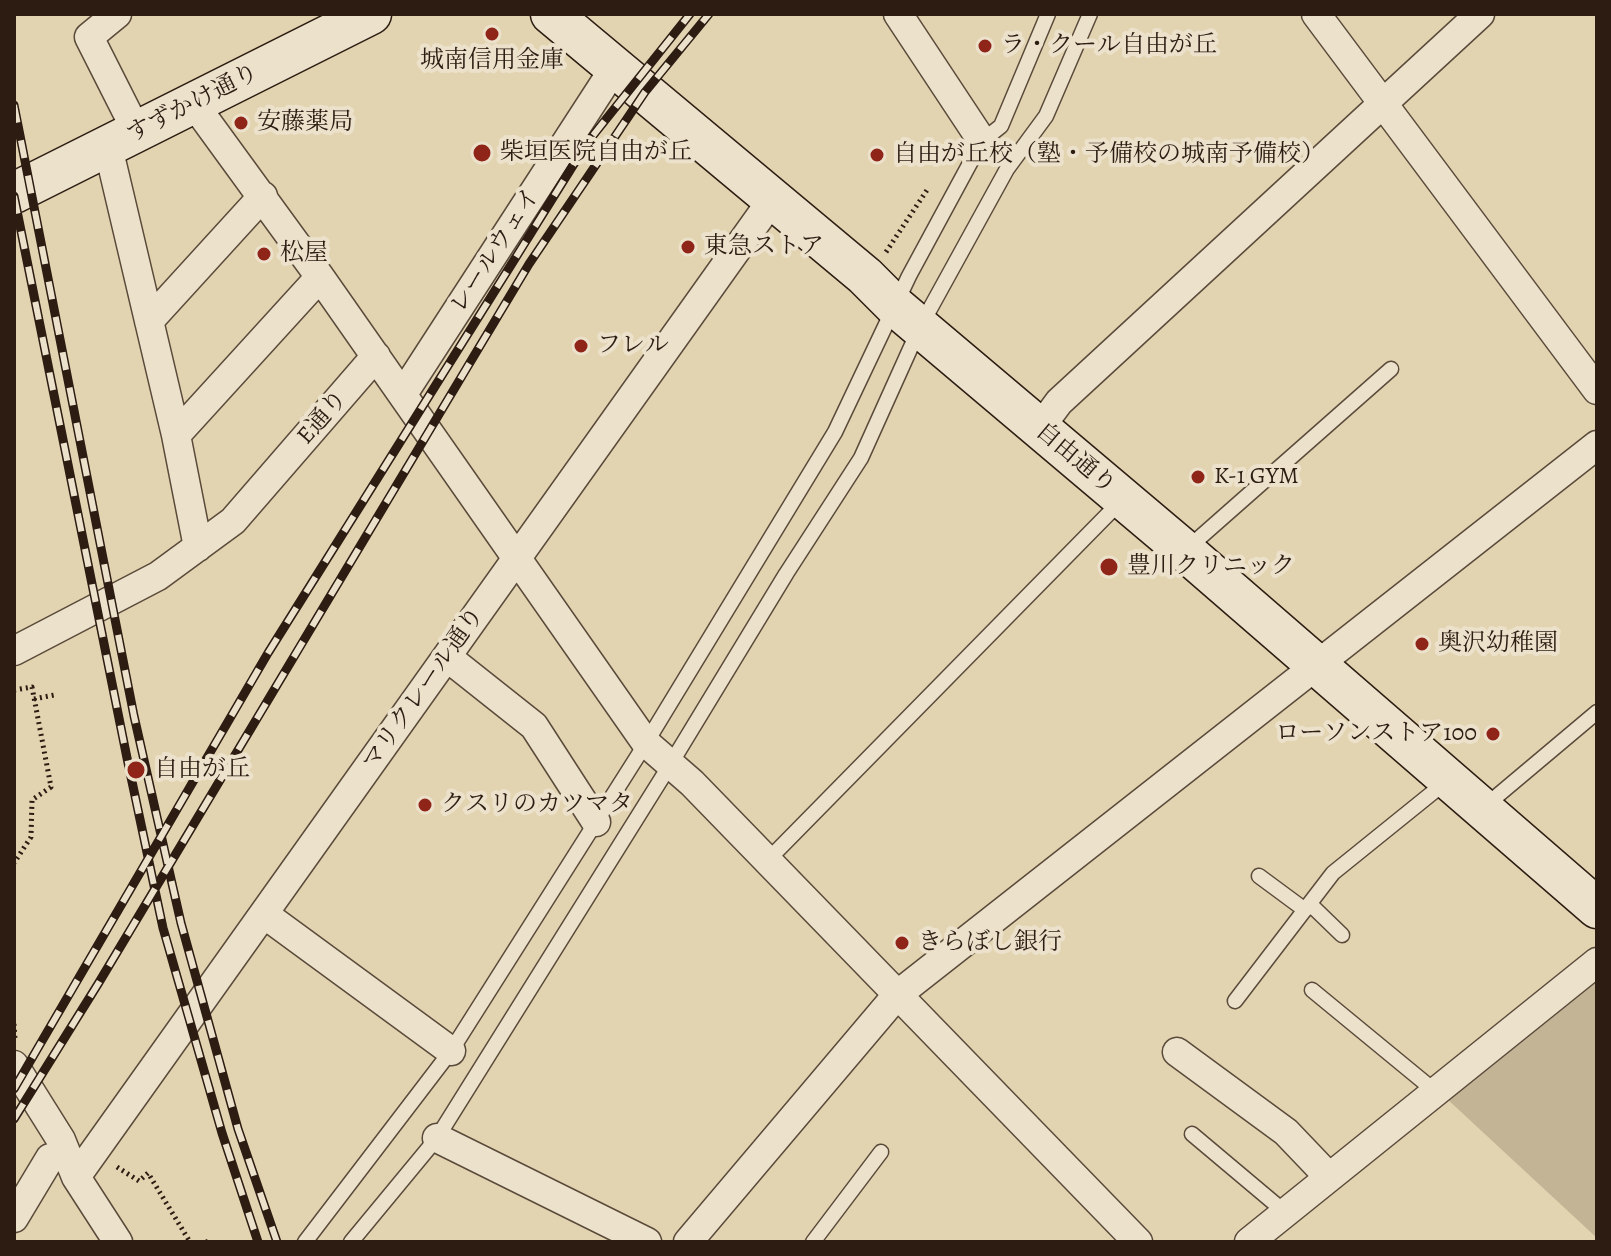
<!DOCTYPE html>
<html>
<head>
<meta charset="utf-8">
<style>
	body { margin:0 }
	#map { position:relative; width:1611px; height:1256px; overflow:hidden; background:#e2d3b1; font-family:Alegreya,serif }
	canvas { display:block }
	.frame { position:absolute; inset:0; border:16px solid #2c1c12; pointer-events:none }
</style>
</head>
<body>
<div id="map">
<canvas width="1611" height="1256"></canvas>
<div class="frame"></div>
</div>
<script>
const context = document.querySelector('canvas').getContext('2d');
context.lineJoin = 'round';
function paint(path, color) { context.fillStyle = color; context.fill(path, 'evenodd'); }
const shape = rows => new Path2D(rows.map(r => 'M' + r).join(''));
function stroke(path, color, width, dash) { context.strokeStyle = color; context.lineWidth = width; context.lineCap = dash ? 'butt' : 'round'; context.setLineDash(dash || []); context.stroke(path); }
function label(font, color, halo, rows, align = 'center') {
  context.font = font + ' Alegreya,"Noto Serif JP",serif'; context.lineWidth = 8; context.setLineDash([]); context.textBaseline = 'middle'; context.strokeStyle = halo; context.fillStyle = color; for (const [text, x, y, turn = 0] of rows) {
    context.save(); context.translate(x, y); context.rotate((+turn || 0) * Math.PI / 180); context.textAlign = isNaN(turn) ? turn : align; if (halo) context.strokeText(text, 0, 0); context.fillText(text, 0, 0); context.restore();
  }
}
const green = shape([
	[1597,977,1597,1238,1446,1098]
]);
const path = shape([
	[886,252,929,187],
	[14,690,32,687,51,787,32,800,31,837,14,863],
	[34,699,54,695],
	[14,1024,15,1039],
	[117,1167,139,1181,148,1173,190,1242],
	[206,1242,209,1241]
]);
const lane = shape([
	[1188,548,1391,369],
	[1484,807,1597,712],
	[767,861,1122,500],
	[1259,876,1305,910],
	[1310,904,1342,935],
	[1312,990,1436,1092],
	[1235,1001,1333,873,1447,781],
	[1192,1134,1286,1213],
	[305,1242,451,1051,646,743,835,432,909,276,982,141,1001,126,1048,14],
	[351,1242,437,1138,670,765,786,574,861,458,920,327,1007,169,1046,116,1090,14],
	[813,1242,881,1152]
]);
const street = shape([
	[117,14,89,37,137,132],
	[898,14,982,141],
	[1316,14,1597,390],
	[194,104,320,277,646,743,692,783,1138,1242],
	[108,147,176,435,198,547],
	[149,321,263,196],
	[403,394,615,67],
	[1039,429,1059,402,1480,14],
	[176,435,320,277],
	[14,651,158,576,233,521,376,356],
	[447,657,534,726,596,822],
	[264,914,451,1051],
	[1177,1052,1286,1132,1329,1177],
	[14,1065,61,1140,76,1177,118,1242],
	[437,1138,647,1242],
	[76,1177,772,200],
	[14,1218,50,1158],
	[688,1242,897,995,1597,445],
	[1249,1242,1597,962]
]);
const secondary = shape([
	[551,14,865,276,896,307,1185,551,1597,908],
	[14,193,371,14]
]);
const rail = shape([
	[14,105,134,716,181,923,238,1129,277,1242],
	[14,196,127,758,163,928,222,1133,258,1242],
	[14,1089,268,653,516,257,587,143,690,14],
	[14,1119,98,984,529,264,645,92,709,14]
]);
const markers = [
	[492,34,8,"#8f2418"],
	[985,46,8,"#8f2418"],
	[241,123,8,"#8f2418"],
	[482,153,10,"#8f2418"],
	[877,155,8,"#8f2418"],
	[688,247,8,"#8f2418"],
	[264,254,8,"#8f2418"],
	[581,346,8,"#8f2418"],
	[1198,477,8,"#8f2418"],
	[1109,567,10,"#8f2418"],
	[1422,644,8,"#8f2418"],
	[1493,734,8,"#8f2418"],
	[136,770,10,"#8f2418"],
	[425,805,8,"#8f2418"],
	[902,943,8,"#8f2418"]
];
const poiNames = [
	["ラ・クール自由が丘",1001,46],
	["城南信用金庫",492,61,"center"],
	["安藤薬局",257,123],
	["柴垣医院自由が丘",500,153],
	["自由が丘校（塾・予備校の城南予備校）",893,155],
	["東急ストア",704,247],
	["松屋",280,254],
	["フレル",597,346],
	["K-1 GYM",1214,477],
	["豊川クリニック",1127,567],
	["奥沢幼稚園",1438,644],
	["ローソンストア100",1477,734,"right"],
	["自由が丘",154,770],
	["クスリのカツマタ",441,805],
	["きらぼし銀行",918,943]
];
const streetNames = [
	["すずかけ通り",193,104,-27],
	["レールウェイ",496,251,-57],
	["E通り",323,418,-49],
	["自由通り",1075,459,40],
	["マリクレール通り",424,689,-55]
];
paint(green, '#c3b496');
stroke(lane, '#5a4a3a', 17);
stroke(street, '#5a4a3a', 31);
stroke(secondary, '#2c1c12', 43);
stroke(path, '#2c1c12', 5, [2, 4]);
stroke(lane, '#ece2cc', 14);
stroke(street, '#ece2cc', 28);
stroke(secondary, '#ece2cc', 40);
stroke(rail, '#2c1c12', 9);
stroke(rail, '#ece2cc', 6, [18]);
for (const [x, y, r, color] of markers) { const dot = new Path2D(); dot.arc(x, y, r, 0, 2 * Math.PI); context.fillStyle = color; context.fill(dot); stroke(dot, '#ece2cc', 3); }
label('24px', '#2c1c12', '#ece2cc', poiNames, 'left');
label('24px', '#2c1c12', '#ece2cc', streetNames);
</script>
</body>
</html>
